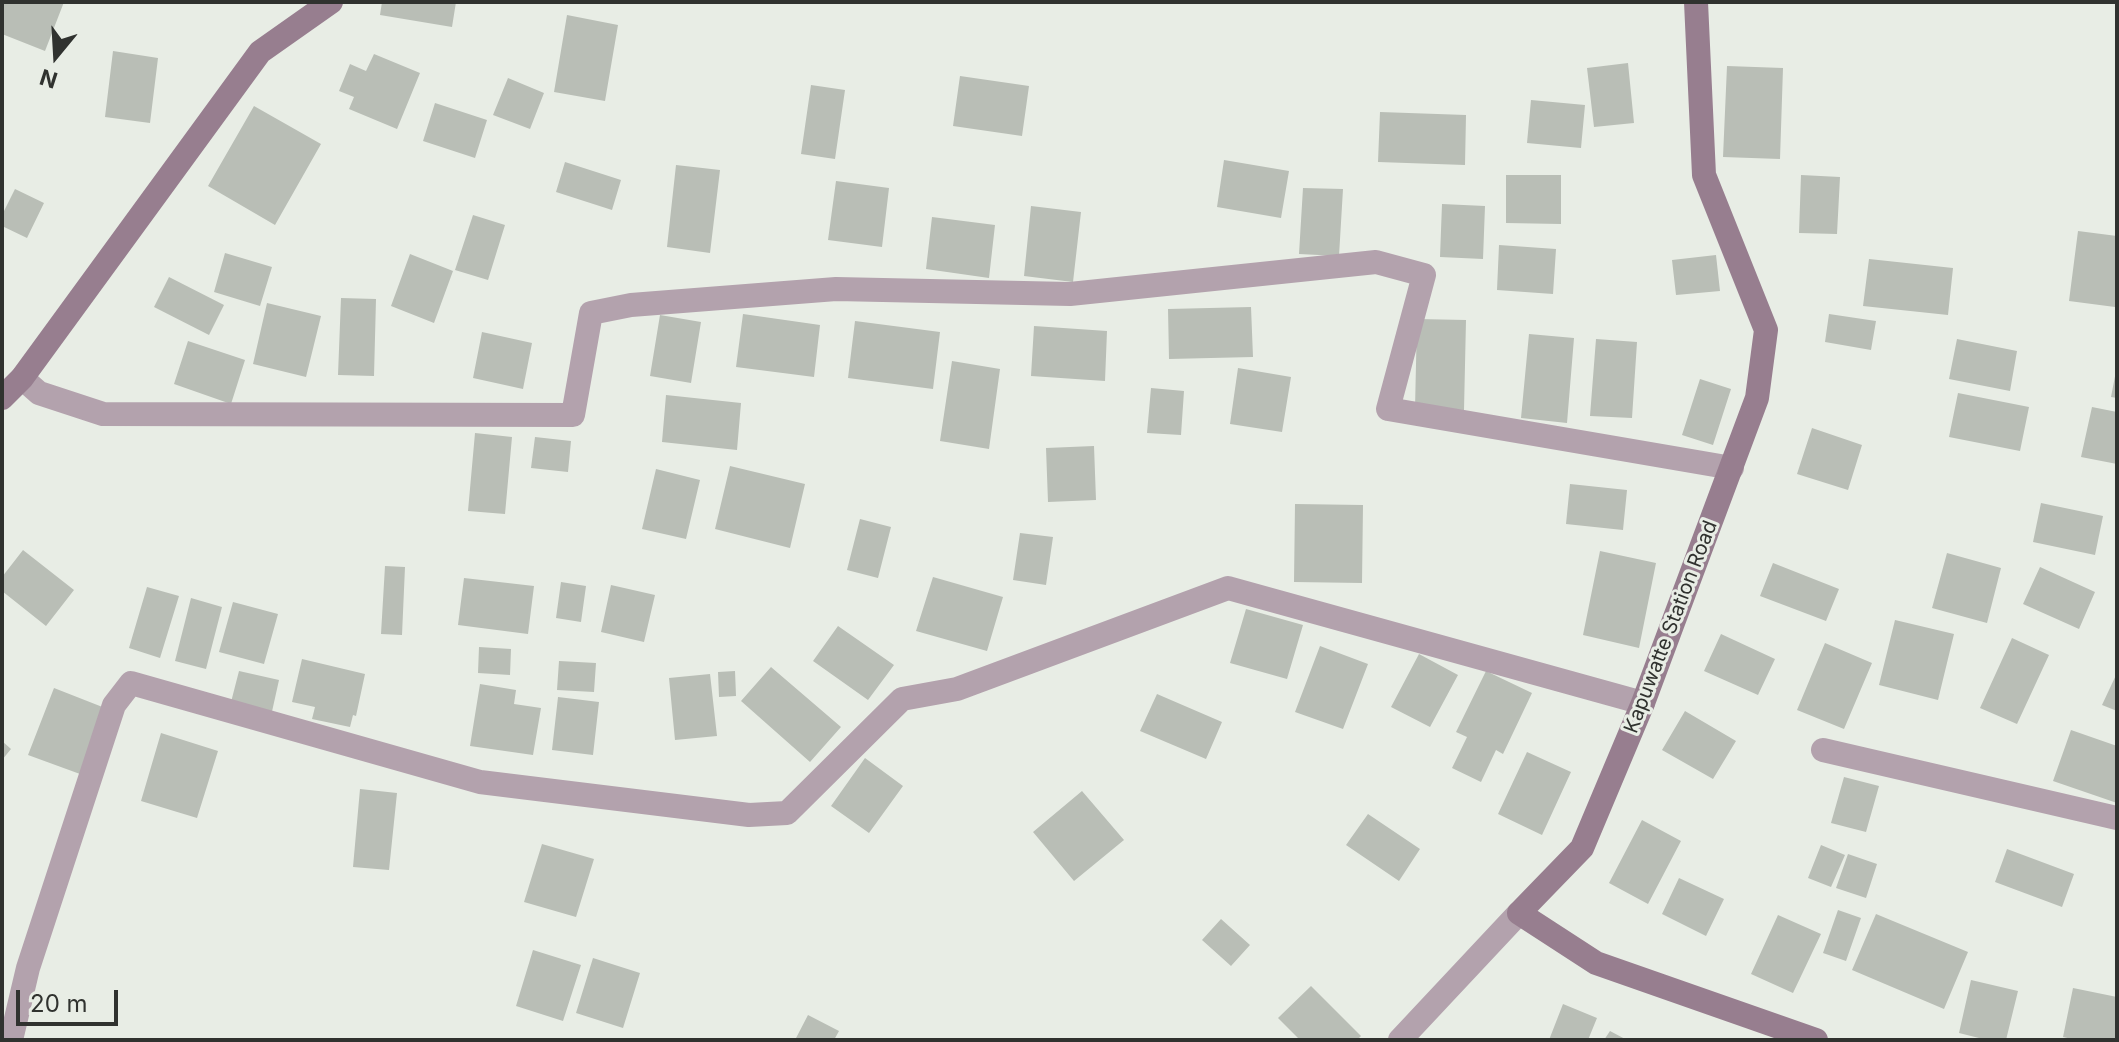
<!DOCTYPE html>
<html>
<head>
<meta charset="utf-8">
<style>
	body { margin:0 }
	#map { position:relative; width:2119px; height:1042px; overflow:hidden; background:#e8ede5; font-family:Inter,sans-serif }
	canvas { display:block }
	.frame { position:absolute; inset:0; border:4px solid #30322f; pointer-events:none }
	.north { position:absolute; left:16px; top:16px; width:80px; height:80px; -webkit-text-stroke:6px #e8ede5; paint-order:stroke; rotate:198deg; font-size:22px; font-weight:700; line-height:32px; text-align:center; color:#30322f }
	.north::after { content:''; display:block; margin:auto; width:28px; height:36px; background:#30322f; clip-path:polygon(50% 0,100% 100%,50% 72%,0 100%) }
	.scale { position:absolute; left:16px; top:990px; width:102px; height:36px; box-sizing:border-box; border:4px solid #30322f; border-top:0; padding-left:10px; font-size:24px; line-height:28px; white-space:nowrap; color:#30322f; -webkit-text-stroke:6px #e8ede5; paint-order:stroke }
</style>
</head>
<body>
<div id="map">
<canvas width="2119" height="1042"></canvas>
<div class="frame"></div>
<div class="north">N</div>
<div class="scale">20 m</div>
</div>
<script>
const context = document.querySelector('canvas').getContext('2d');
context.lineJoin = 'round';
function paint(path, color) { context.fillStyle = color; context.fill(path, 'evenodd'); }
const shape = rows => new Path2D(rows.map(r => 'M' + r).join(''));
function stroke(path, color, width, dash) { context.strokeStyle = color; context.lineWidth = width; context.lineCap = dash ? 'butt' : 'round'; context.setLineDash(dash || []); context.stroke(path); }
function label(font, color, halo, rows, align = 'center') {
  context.font = font + ' Inter,sans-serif'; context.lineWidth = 6; context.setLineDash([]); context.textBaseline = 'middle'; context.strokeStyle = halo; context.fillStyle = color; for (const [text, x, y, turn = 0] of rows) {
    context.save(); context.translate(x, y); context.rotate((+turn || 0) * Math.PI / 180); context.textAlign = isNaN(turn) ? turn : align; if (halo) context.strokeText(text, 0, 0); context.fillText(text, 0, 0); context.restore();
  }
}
const building = shape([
	[3,2,64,2,45,51,2,34],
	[382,2,456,2,452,27,380,15],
	[567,15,618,25,605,101,554,92],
	[113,51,158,58,150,123,105,117],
	[374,54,420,73,397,129,349,109,354,97,339,91,350,64,366,71],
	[1628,63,1634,123,1594,127,1587,68],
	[1727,66,1783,68,1780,159,1723,157],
	[960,76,1029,86,1022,136,953,126],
	[508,78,544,93,530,129,493,115],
	[811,85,845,90,835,159,801,154],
	[1531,100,1585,105,1581,148,1527,143],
	[435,103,487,120,475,158,423,141],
	[254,106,321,144,275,225,208,186],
	[1380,112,1466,115,1465,165,1378,162],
	[1224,160,1289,171,1281,218,1217,207],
	[565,162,621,180,612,210,556,192],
	[676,165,720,170,710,253,667,247],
	[1506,175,1561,175,1561,224,1506,223],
	[1801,175,1840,177,1837,234,1799,233],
	[836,181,889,188,882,247,828,240],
	[1303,188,1343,189,1339,256,1299,254],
	[15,189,44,203,27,238,2,226,2,215],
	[1442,204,1485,206,1483,259,1440,257],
	[1031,206,1081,212,1073,282,1024,276],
	[473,215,505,225,488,280,455,270],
	[932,217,995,225,989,278,926,269],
	[2078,231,2117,236,2117,291,2115,307,2069,301],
	[1499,245,1556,249,1553,294,1497,290],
	[225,253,272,267,260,306,214,292],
	[410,254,453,271,434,323,391,306],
	[1716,255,1720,291,1676,295,1672,260],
	[1869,259,1953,268,1948,315,1863,306],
	[169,277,224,305,209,335,154,307],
	[341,298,376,299,374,376,338,375],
	[267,303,321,316,306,377,253,364],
	[1251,307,1253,357,1169,359,1168,309],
	[743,314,820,325,814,377,736,367],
	[1829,314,1876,321,1871,350,1825,342],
	[660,315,701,322,691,383,650,376],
	[1417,319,1466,320,1464,410,1415,409],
	[855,321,940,332,933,389,848,378],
	[1034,326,1107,331,1105,381,1031,376],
	[482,332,532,343,523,389,473,378],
	[1529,334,1574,338,1567,423,1521,418],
	[1596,339,1637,342,1632,418,1590,416],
	[1957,339,2017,351,2010,391,1949,379],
	[188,341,245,360,231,404,174,384],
	[952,361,1000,369,989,449,940,441],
	[1238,368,1291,377,1282,432,1230,424],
	[2116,371,2117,371,2117,398,2111,397],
	[1700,379,1731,389,1713,445,1682,435],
	[1151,388,1184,391,1181,435,1147,433],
	[1958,393,2029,407,2020,451,1949,437],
	[666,395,741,403,737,450,662,442],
	[2092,407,2117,412,2117,464,2081,457],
	[1812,428,1862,445,1848,490,1797,474],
	[475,433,512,437,505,514,468,511],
	[535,437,571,441,568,472,531,468],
	[1094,446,1096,500,1048,502,1046,448],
	[730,466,805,484,790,548,715,529],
	[656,469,700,480,686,539,642,529],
	[1570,484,1627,490,1623,530,1566,524],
	[2041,503,2103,516,2095,555,2033,542],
	[1295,504,1363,505,1362,583,1294,582],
	[860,519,891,527,878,578,847,570],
	[1020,533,1053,537,1046,585,1013,580],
	[23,550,74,590,46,626,2,591,2,577],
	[1600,551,1656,563,1639,648,1583,635],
	[1947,553,2001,568,1987,623,1932,608],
	[1773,563,1839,589,1826,621,1760,596],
	[385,566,405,567,402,635,381,634],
	[2040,567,2095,592,2079,629,2023,604],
	[933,577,1003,597,987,651,916,631],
	[464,578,534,586,528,634,458,625],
	[561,582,586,586,581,622,556,618],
	[611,585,655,595,644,642,601,632],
	[147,587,179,596,160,658,129,648],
	[191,598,222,607,206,669,175,661],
	[233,602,278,614,264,664,219,652],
	[1246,609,1303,625,1287,679,1230,663],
	[1895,620,1954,634,1938,700,1879,685],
	[838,626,894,665,868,700,813,661],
	[1721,634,1775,659,1758,695,1704,671],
	[2012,638,2049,655,2017,724,1980,708],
	[1825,643,1872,663,1844,729,1797,710],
	[1320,646,1368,664,1343,729,1295,712],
	[479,647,511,649,510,675,478,673],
	[1419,654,1458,675,1430,727,1391,707],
	[302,659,365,674,356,716,353,715,350,727,312,719,315,707,292,702],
	[559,661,596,663,594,692,557,690],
	[771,667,841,727,810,762,741,701],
	[239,671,279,680,271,716,230,706],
	[735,671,736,696,719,697,718,672],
	[1486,671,1532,693,1503,754,1496,750,1481,782,1452,768,1467,737,1456,732],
	[2117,673,2117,711,2102,705],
	[710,674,717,736,675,740,669,678],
	[480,684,516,690,514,704,541,708,533,755,470,746],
	[54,688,105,708,80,774,28,755],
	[1157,694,1222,722,1206,759,1140,731],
	[558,697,599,702,593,755,552,750],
	[1685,711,1736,741,1713,779,1662,750],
	[2071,730,2117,746,2117,803,2053,781],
	[161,733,218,751,197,818,141,801],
	[2,741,11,749,2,760],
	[1527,752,1571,772,1542,835,1498,814],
	[865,758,903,786,869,833,831,806],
	[1844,777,1879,786,1866,832,1831,823],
	[360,789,397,793,389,870,353,867],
	[1082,791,1124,840,1074,881,1033,832],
	[1368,814,1420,849,1399,881,1346,845],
	[1642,820,1681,841,1648,904,1609,883],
	[542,844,594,859,576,917,524,902],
	[1821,845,1845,855,1831,887,1808,878],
	[2007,849,2074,874,2062,907,1995,882],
	[1848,854,1877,864,1866,898,1836,888],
	[1679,878,1724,899,1706,936,1662,914],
	[1838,910,1861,918,1846,961,1823,953],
	[1876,914,1968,952,1944,1009,1852,970],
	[1778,915,1821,934,1793,993,1751,974],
	[1221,919,1250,945,1231,966,1202,940],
	[533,950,581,965,563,1021,516,1006],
	[593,958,640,973,623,1028,576,1013],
	[1971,980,2018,991,2006,1040,1987,1040,1959,1033],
	[1311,986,1361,1036,1357,1040,1300,1040,1278,1018],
	[2073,988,2117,997,2117,1040,2076,1040,2063,1037],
	[1563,1004,1597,1018,1588,1040,1549,1040],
	[808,1015,839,1031,834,1040,795,1040],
	[1610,1031,1627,1040,1604,1040]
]);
const street = shape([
	[22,378,39,393,103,414,573,415,591,313,631,305,836,289,1070,294,1376,262,1424,275,1388,409,1732,468],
	[1823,750,2117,818],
	[11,1040,28,968,114,705,131,683,480,782,749,815,787,813,902,699,957,689,1228,588,1643,703],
	[1400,1040,1519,913]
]);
const secondary = shape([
	[1696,2,1704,175,1766,330,1757,398,1643,703,1582,848,1519,913,1596,963,1816,1040],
	[2,398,22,378,260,52,331,2]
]);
const streetNames = [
	["Kapuwatte Station Road",1671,627,-69]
];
paint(building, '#b9beb6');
stroke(street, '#b3a2ad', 24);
stroke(secondary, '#977e8f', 24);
label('20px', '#30322f', '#e8ede5', streetNames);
</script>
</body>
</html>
